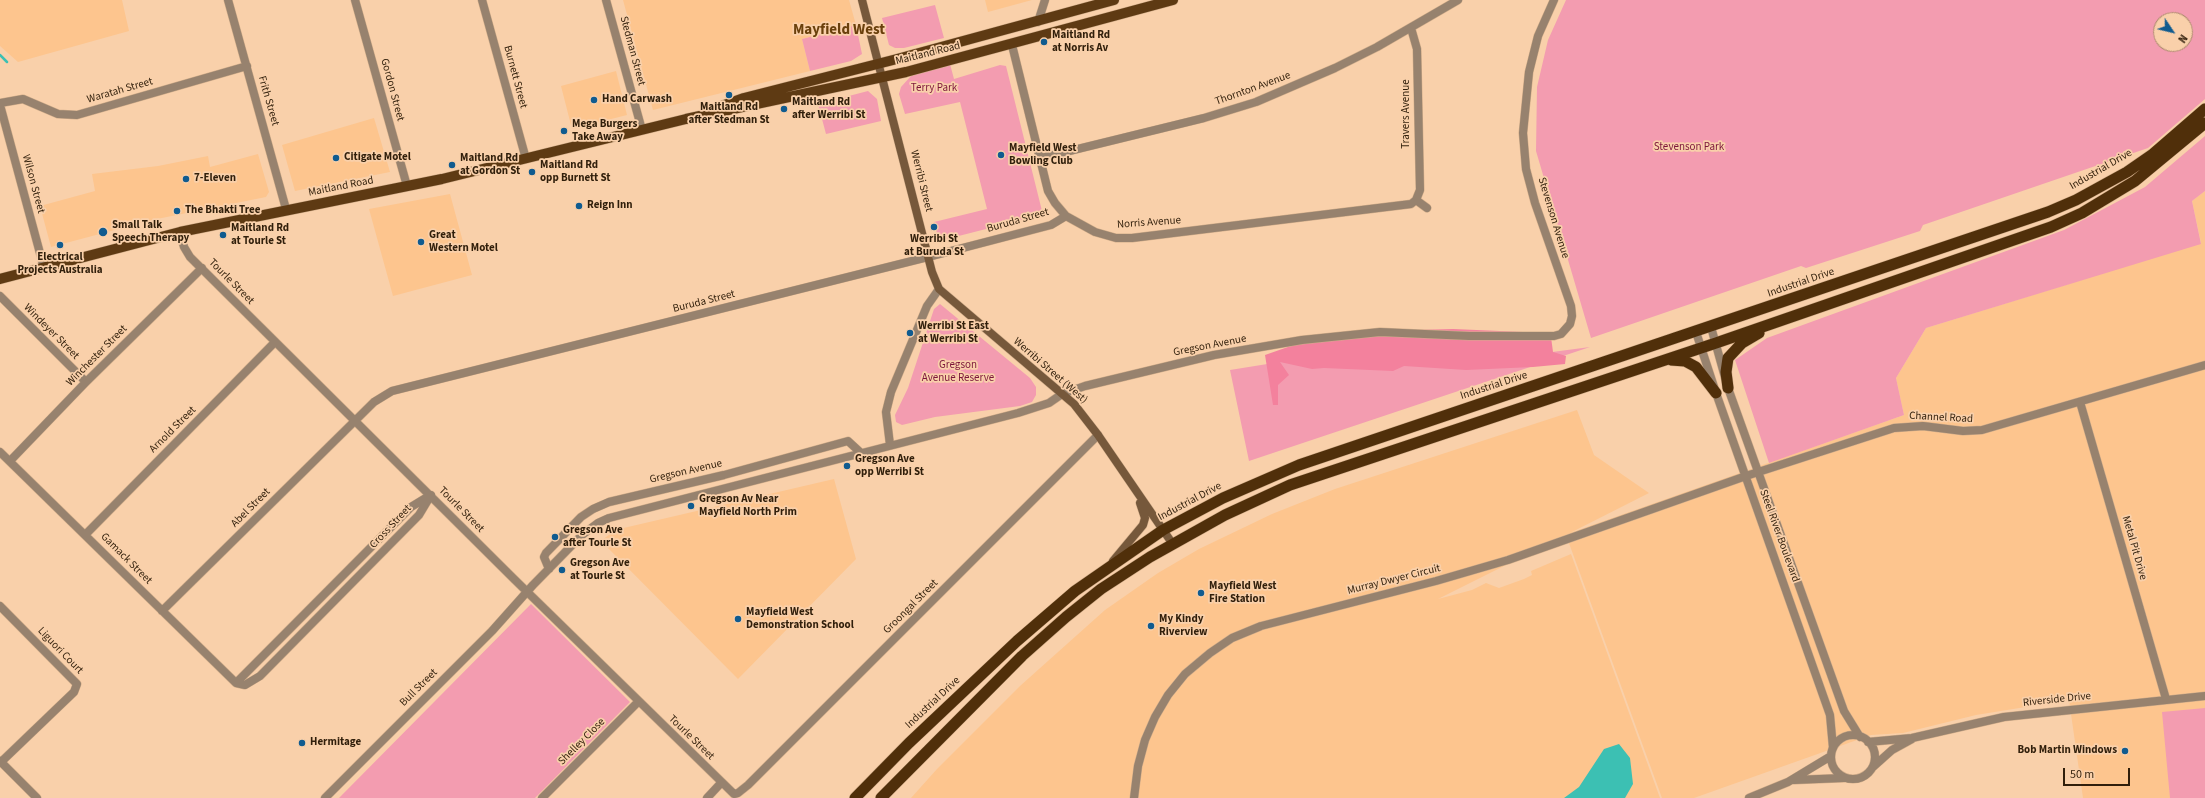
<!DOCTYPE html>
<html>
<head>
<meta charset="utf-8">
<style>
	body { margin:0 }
	#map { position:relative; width:2205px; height:798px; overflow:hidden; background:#f9d0aa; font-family:"Source Sans 3",sans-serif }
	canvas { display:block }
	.north { position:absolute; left:2153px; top:12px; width:40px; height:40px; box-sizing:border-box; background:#f9d0aa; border:1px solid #a9896a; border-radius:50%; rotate:125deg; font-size:11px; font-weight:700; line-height:16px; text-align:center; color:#311f0b }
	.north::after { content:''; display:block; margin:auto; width:14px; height:18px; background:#105b8f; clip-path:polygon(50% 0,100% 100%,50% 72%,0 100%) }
	.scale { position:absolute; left:2063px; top:768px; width:67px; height:18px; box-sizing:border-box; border:2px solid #311f0b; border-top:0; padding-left:5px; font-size:12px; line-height:14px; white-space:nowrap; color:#311f0b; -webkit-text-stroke:3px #f9d0aa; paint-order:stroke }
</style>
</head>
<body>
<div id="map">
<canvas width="2205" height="798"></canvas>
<div class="north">N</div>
<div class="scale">50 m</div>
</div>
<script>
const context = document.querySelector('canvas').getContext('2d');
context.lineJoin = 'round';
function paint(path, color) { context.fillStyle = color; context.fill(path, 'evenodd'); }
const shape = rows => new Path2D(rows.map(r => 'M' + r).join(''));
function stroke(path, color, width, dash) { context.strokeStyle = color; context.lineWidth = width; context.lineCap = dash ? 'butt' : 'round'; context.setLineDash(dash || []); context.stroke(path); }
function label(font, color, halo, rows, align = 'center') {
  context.font = font + ' "Source Sans 3",sans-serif'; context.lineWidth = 3.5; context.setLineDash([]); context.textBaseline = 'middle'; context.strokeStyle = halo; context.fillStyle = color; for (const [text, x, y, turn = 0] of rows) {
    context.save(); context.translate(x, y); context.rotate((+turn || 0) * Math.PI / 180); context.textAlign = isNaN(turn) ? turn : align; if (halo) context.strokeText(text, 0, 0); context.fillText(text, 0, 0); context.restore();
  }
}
const built = shape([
	[0,0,122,0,129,31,18,62,0,46],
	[623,0,849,0,856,25,802,39,810,71,653,110],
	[985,0,1032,0,988,12],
	[616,71,627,115,572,129,561,86],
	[374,118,390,172,295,191,282,145],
	[258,154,269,192,266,197,152,220,51,247,40,206,95,191,92,174,158,166,208,156,210,167],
	[2205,191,2205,798,2083,798,2069,700,1976,715,1903,733,1871,735,1694,798,1662,798,1566,535,1438,599,1472,590,1486,583,1499,588,1524,579,1532,575,1531,571,1571,554,1660,798,911,798,937,769,1020,686,1105,610,1158,573,1199,549,1272,514,1335,489,1577,410,1594,455,1649,493,1570,533,1904,415,1896,378,1926,328,2201,243,2192,201],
	[450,194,472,275,393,296,369,209],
	[834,479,856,559,738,679,601,541,615,530]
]);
const green = shape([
	[1566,0,2205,0,2205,99,2148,148,1923,225,1920,231,1806,268,1801,266,1591,338,1536,151,1537,87,1548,40],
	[2161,20,2185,20,2185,44,2161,44],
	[935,5,944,38,904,48,895,48,889,45,882,18],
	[856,25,862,54,851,61,810,71,802,39],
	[950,64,954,79,1000,65,1006,66,1042,211,1037,216,939,241,934,222,987,209,960,102,905,114,899,94,901,87,911,76],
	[868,91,877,99,881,121,826,134,818,104],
	[2205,136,2205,191,2192,201,2201,244,1926,328,1896,378,1904,415,1769,463,1735,360,1767,338,2064,230,2145,187],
	[940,304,1030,378,1036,387,1036,395,1032,402,1020,406,935,417,902,425,896,422,895,415,908,388,934,309],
	[1590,347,1249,461,1230,370,1286,361,1537,354],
	[531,604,630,702,535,798,339,798],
	[2205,708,2205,798,2170,798,2162,712]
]);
const forest = shape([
	[1453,329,1523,332,1551,337,1553,352,1566,356,1565,364,1533,367,1466,370,1404,366,1393,371,1324,368,1312,369,1280,362,1289,375,1278,385,1278,405,1273,405,1265,355,1305,341,1341,332]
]);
const water = shape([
	[1619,744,1630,758,1633,784,1625,798,1564,798,1579,787,1604,749]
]);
const stream = shape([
	[0,55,7,62]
]);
const minor = shape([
	[228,0,286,209],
	[355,0,407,186],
	[482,0,526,159],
	[606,0,642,130],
	[1038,22,1045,0],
	[1012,45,1048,191,1055,203,1066,216,1095,232,1116,238,1132,238,1411,204,1416,200,1420,190,1417,49,1411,28],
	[0,103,23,99,58,114,77,115,247,66],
	[0,105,44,268],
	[1041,158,1204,118,1256,102,1335,68,1377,47,1458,0],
	[1416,200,1427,208],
	[180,232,184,247,190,257,513,578,734,794,738,793,748,785,1098,435],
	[0,296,86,382],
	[1711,327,1728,388,1844,711,1860,737],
	[1696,332,1716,393,1830,715,1833,748],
	[2080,402,2166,699],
	[890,445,886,412,891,392,927,306,939,289],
	[0,452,236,683,245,685,260,676,419,515,431,495],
	[10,461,86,382,202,268],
	[86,534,275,342],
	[549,569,544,557,546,553,581,517,593,509,609,502,724,475,848,441,861,453],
	[0,606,77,684,74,692,1,762],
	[162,611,374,402,392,391,928,257,1051,225,1066,216],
	[236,683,411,507,429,496],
	'1831 757a22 22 0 1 1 44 0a22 22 0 1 1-44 0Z',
	[1868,742,1912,738,2004,717,2205,696],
	[0,761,37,798],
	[1873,767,1892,750,1912,739],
	[1794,780,1844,778],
	[325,798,492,631,533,585,582,535,598,523,609,518,1018,413,1049,403,1062,394,1085,386,1214,355,1302,340,1380,332,1469,336,1554,336,1561,334,1570,324,1572,316,1571,306,1535,203,1526,169,1523,133,1529,72,1538,36,1554,0],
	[542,798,638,702],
	[707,798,721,783],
	[1134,798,1138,766,1145,740,1155,717,1168,695,1185,674,1210,653,1232,638,1261,626,1436,581,1508,560,1746,476,1894,428,1923,426,1963,431,1982,430,2205,365],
	[1749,798,1788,782,1831,756]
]);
const secondary = shape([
	[862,0,932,272,939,289,1074,404,1098,435,1172,543],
	[1113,561,1143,525,1145,518,1140,503]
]);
const primary = shape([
	[716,108,744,98,897,59,1114,0],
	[0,279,180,232,442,179,686,119,906,72,1173,0]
]);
const trunk = shape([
	[1671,360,1685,361,1696,367,1716,393],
	[1728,388,1726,372,1728,358,1742,343,1759,333],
	[855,798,909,743,1017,641,1075,591,1163,530,1223,498,1299,465,2048,212,2076,200,2127,172,2153,154,2205,109],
	[881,798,1022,656,1066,617,1101,589,1150,557,1225,515,1290,485,1716,343,2051,227,2082,213,2135,181,2205,123]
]);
const markers = [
	[1044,42,4,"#105b8f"],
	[729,95,4,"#105b8f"],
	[594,100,4,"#105b8f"],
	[784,109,4,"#105b8f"],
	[564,131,4,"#105b8f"],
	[1001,155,4,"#105b8f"],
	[336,158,4,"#105b8f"],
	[452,165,4,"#105b8f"],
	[532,172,4,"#105b8f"],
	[186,179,4,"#105b8f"],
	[579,206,4,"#105b8f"],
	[177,211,4,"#105b8f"],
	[934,227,4,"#105b8f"],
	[103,232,5,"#105b8f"],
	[223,235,4,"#105b8f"],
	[421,242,4,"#105b8f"],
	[60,245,4,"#105b8f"],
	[910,333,4,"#105b8f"],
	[847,466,4,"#105b8f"],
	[691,506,4,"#105b8f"],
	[555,537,4,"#105b8f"],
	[562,570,4,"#105b8f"],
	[1201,593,4,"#105b8f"],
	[738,619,4,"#105b8f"],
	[1151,626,4,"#105b8f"],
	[302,743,4,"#105b8f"],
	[2125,751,4,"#105b8f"]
];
const poiNames = [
	["Maitland Rd",1052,36],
	["at Norris Av",1052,49],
	["Hand Carwash",602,100],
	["Maitland Rd",792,103],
	["after Werribi St",792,116],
	["Maitland Rd",729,108,"center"],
	["after Stedman St",729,121,"center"],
	["Mega Burgers",572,125],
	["Take Away",572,138],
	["Mayfield West",1009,149],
	["Bowling Club",1009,162],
	["Citigate Motel",344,158],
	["Maitland Rd",460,159],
	["at Gordon St",460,172],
	["Maitland Rd",540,166],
	["opp Burnett St",540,179],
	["7-Eleven",194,179],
	["Reign Inn",587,206],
	["The Bhakti Tree",185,211],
	["Small Talk",112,226],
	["Speech Therapy",112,239],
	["Maitland Rd",231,229],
	["at Tourle St",231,242],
	["Great",429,236],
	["Western Motel",429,249],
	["Werribi St",934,240,"center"],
	["at Buruda St",934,253,"center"],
	["Electrical",60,258,"center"],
	["Projects Australia",60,271,"center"],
	["Werribi St East",918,327],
	["at Werribi St",918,340],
	["Gregson Ave",855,460],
	["opp Werribi St",855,473],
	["Gregson Av Near",699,500],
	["Mayfield North Prim",699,513],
	["Gregson Ave",563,531],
	["after Tourle St",563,544],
	["Gregson Ave",570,564],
	["at Tourle St",570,577],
	["Mayfield West",1209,587],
	["Fire Station",1209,600],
	["Mayfield West",746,613],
	["Demonstration School",746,626],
	["My Kindy",1159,620],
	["Riverview",1159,633],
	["Hermitage",310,743],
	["Bob Martin Windows",2117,751,"right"]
];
const streetNames = [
	["Stedman Street",632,51,75],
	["Maitland Road",928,54,-14],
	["Burnett Street",515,77,75],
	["Thornton Avenue",1253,89,-20],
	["Gordon Street",392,90,75],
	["Waratah Street",120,91,-16],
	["Frith Street",268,101,74],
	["Travers Avenue",1407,114,-90],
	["Industrial Drive",2101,170,-30],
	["Werribi Street",921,181,76],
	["Wilson Street",33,184,75],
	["Maitland Road",341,187,-11],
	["Stevenson Avenue",1553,218,73],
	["Buruda Street",1018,221,-16],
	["Norris Avenue",1149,223,-4],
	["Tourle Street",231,282,45],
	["Industrial Drive",1801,283,-19],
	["Buruda Street",704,302,-14],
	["Windeyer Street",51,332,45],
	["Gregson Avenue",1210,346,-11],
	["Winchester Street",97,356,-45],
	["Werribi Street (West)",1050,371,41],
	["Industrial Drive",1494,386,-18],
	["Channel Road",1941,418,3],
	["Arnold Street",173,430,-45],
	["Gregson Avenue",686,472,-13],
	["Industrial Drive",1190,502,-28],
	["Abel Street",251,508,-45],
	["Tourle Street",461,510,45],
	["Cross Street",391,527,-47],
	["Steel River Boulevard",1779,536,70],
	["Metal Pit Drive",2134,548,74],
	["Gamack Street",126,559,45],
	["Murray Dwyer Circuit",1394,580,-14],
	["Groongal Street",911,607,-45],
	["Liguori Court",60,651,46],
	["Bull Street",419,688,-45],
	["Riverside Drive",2057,700,-6],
	["Industrial Drive",933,703,-43],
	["Tourle Street",691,738,44],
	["Shelley Close",582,742,-45]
];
const parkNames = [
	["Terry Park",934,89],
	["Stevenson Park",1689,148],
	["Gregson",958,366],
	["Avenue Reserve",958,379]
];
const districtNames = [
	["Mayfield West",839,31]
];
paint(built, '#fdc58e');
paint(green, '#f39cb0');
paint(forest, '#f3819d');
paint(water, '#3cc0b3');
stroke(stream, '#3cc0b3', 2.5);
stroke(minor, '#d1ad8a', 9);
stroke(secondary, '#d1ad8a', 9);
stroke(primary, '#d1ad8a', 11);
stroke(trunk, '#d1ad8a', 12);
stroke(minor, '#97826e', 8);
stroke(secondary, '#76583b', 8);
stroke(primary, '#5e3a13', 10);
stroke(trunk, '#502f0a', 11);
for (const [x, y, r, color] of markers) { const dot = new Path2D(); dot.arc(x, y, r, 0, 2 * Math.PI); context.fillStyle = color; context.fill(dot); stroke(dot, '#f9d0aa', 1.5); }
label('bold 11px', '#311f0b', '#f9d0aa', poiNames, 'left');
label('11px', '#311f0b', '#f9d0aa', streetNames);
label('11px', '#7c163b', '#f9d0aa', parkNames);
label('bold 15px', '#6a400c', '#f9d0aa', districtNames);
</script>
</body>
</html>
